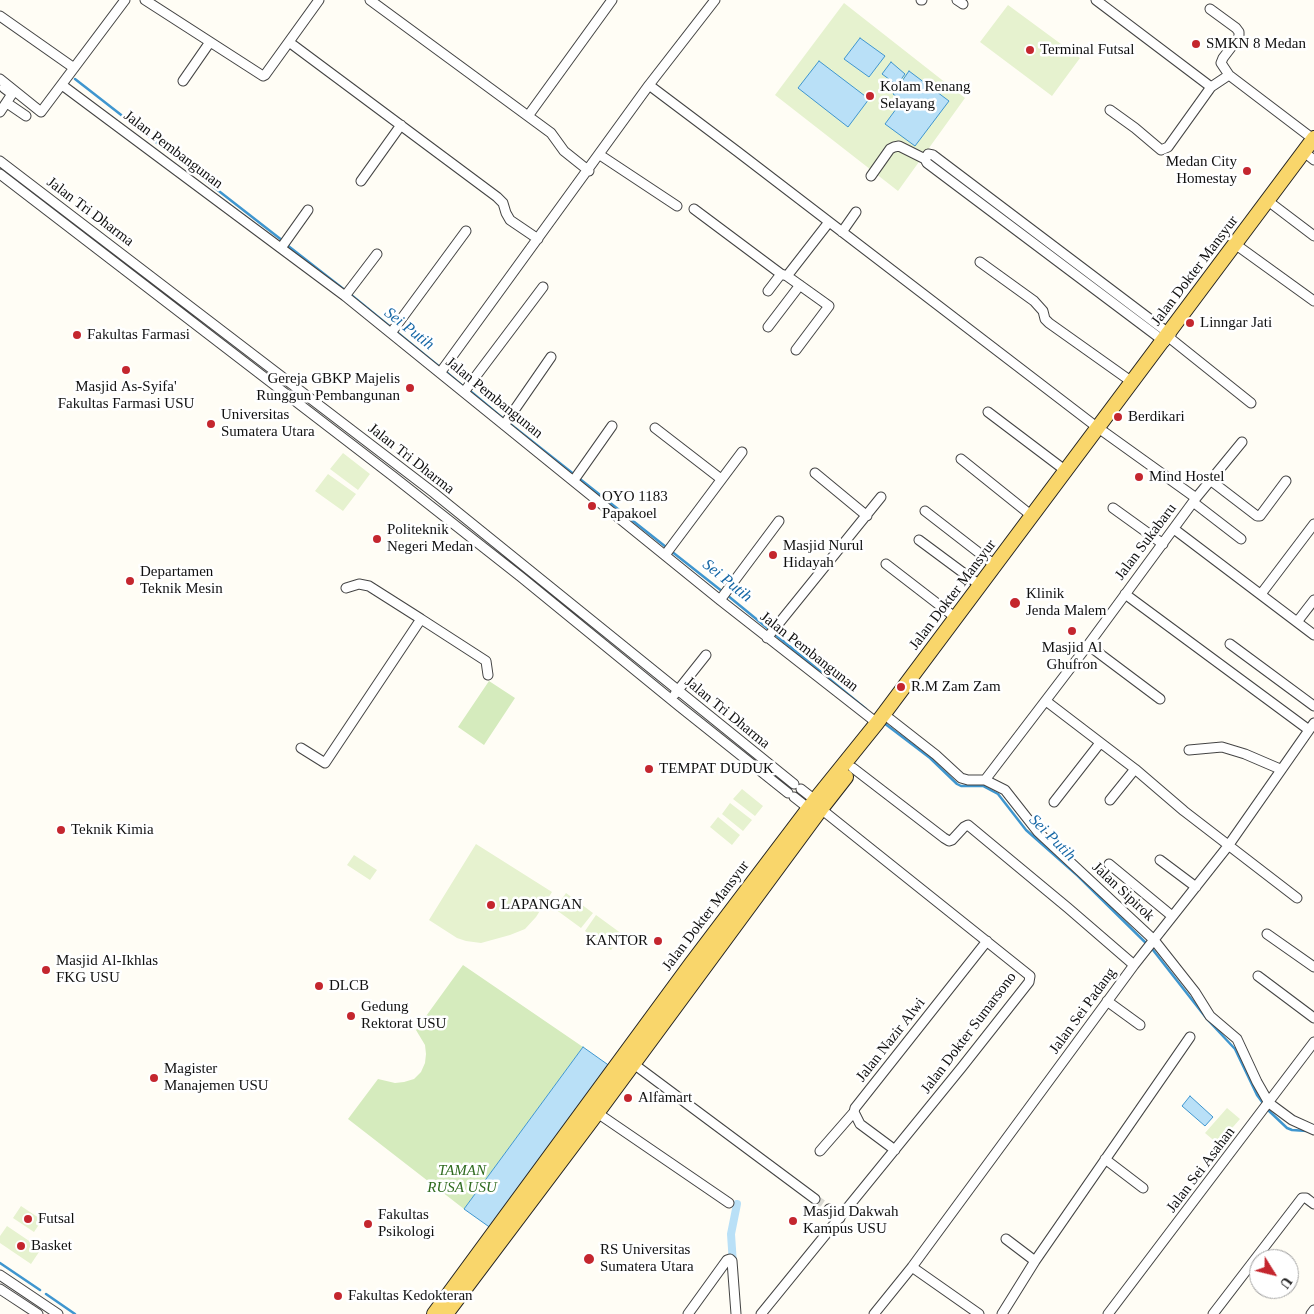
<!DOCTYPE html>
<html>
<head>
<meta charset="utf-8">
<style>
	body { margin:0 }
	#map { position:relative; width:1314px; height:1314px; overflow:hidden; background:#fffdf5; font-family:Georgia,serif }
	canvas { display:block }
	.north { position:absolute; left:1249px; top:1249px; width:50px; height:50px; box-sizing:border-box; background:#fff; border:1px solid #a0a0a0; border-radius:50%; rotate:126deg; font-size:14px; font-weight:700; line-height:20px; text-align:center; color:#111 }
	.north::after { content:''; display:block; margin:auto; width:18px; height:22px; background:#c4262e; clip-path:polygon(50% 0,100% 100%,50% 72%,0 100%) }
</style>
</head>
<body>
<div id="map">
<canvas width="1314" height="1314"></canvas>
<div class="north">U</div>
</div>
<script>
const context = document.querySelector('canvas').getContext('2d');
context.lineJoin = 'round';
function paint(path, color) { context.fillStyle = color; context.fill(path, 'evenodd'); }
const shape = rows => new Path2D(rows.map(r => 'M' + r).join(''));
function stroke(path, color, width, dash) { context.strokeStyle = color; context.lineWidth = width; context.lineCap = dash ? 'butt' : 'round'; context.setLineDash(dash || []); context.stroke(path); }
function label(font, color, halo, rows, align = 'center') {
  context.font = font + ' Georgia,serif'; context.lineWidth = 5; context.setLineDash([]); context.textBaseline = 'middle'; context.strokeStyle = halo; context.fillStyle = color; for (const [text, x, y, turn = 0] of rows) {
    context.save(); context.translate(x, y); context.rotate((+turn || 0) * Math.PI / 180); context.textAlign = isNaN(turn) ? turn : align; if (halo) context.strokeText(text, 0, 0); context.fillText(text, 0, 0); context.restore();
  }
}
const green = shape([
	[489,681,515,698,484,745,458,727],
	[463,965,583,1047,464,1209,348,1119,378,1079,395,1083,404,1082,414,1079,421,1072,425,1063,426,1054,425,1045,416,1030]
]);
const pitch = shape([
	[844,3,965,98,898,191,775,95],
	[1008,5,1080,58,1052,96,980,42],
	[343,453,370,474,358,490,330,469],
	[328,474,356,494,343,511,315,491],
	[742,789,763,806,755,816,733,799],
	[730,803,752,820,743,831,722,814],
	[718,817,740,835,732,845,710,827],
	[476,844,552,892,536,917,525,929,510,935,481,943,466,941,457,938,429,920],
	[354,855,377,870,370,880,347,865],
	[566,893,593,913,581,928,555,909],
	[596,915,622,934,611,950,585,931],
	[1227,1108,1240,1119,1218,1144,1205,1133],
	[21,1206,42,1220,34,1232,13,1218],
	[7,1226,41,1249,31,1264,0,1243,0,1236]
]);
const water = shape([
	[860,38,885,56,869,77,844,59,860,38],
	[819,61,869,99,848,127,798,88,819,61],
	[891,62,905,74,897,85,882,74,891,62],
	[909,71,949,101,915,146,885,124,902,101,893,94,909,71],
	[583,1047,614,1069,495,1231,464,1209,583,1047],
	[1190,1096,1213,1117,1205,1126,1182,1106,1190,1096]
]);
const stream = shape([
	[75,79,283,241],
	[287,245,346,291],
	[350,294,441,368],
	[445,371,464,387],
	[469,390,505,420],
	[509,423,723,592],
	[727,595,866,709],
	[884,723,930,758,957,784,961,786,983,786,998,794,1026,830,1078,876,1153,950,1207,1019,1235,1049,1257,1095,1268,1110,1287,1128,1292,1130,1307,1131],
	[0,1263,40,1290],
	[46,1294,75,1314]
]);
const canal = shape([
	[733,1264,731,1234,737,1204]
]);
const streetTunnel = shape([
	[815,1199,829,1209]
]);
const street = shape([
	[145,0,263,76,265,75,319,0],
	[370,0,551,133,564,151,589,171],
	[921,0,922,0],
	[957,0,963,4],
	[1096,0,1211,87],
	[0,16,74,68],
	[289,42,497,197,503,203,506,213,510,220,538,239],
	[1229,75,1313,139],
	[0,79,41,112,125,0],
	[183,81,210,42],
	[62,85,345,296,720,600,877,723],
	[649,85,738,152,1098,428],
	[7,103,26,116],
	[1110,110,1135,128,1161,150,1168,147,1211,87,1229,75,1221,63,1223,58,1239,37,1239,32,1236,28,1210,9],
	[0,112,12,94,4,88],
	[528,116,612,0],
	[600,155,677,206],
	[1309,156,1314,160],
	[925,159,928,154,933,155,1171,335],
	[0,161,434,493,794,784],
	[0,174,394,477,521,577,679,706,788,793],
	[871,176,890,149,894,147,899,146,925,159,927,163,1165,342],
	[361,181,401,125],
	[1272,204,1314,236],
	[694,209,781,274],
	[842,232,856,212],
	[1235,244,1314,301],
	[281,248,308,210],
	[980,262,1034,301,1043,311,1045,319,1049,323,1132,382],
	[787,276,829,306,796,350],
	[768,291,781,274,787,276,829,222],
	[345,296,377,254],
	[768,327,800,285],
	[391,333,466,231],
	[1171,339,1251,403],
	[440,373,649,85,715,0],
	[464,392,543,287],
	[988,412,1066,471],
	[504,425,551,357],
	[655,428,721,479],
	[1104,432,1196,498],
	[961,459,1032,516],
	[815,473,867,516],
	[574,480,612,426],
	[1210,480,1257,516,1260,516,1286,481],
	[1193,502,1241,539],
	[1113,508,1163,544],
	[925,511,996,566],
	[1174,529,1314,635],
	[919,540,981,586],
	[665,555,742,452],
	[886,564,956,618],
	[1125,594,1309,730],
	[1261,594,1314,524],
	[720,600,779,521],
	[421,619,486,661,488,675],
	[1297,622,1314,600],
	[767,638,881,497],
	[1230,644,1314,706],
	[1088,645,1160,699],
	[675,694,706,655],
	[1046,701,1135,769,1184,811,1297,898],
	[890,719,936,755,961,778,968,780,985,780,1005,790,1038,832,1154,940,1195,992,1210,1016,1237,1039,1257,1082,1269,1103,1292,1120,1314,1130],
	[301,748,325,763,421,619,369,586,359,584,346,588],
	[1189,750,1222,747,1245,754,1280,769],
	[853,768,944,838,949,841,952,840,964,827,968,825,1068,908,1134,965],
	[985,780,1088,645,1196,498,1242,442],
	[801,789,815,800],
	[794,797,808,808],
	[1110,800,1135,769],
	[1054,802,1100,743],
	[1160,860,1196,887],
	[1109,864,1172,916],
	[1267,934,1314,967],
	[1258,976,1314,1018],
	[1107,1001,1140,1025],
	[631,1062,815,1199],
	[593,1110,729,1203],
	[895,1150,860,1124,854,1112,855,1108,987,941],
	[820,1151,854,1112],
	[1105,1159,1143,1188],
	[829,1209,840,1218],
	[1006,1239,1035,1261],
	[912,1267,979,1314],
	[0,1275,58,1314],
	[0,1289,38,1314],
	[688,1314,727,1260,730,1259,732,1261,736,1314],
	[761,1314,962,1067,1029,982,1030,976,821,809],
	[874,1314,912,1267,1134,965,1228,846,1314,723],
	[1002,1314,1035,1261,1190,1037],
	[1108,1314,1314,1042],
	[1213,1314,1302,1198,1306,1198,1314,1204],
	[1311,1314,1314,1310]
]);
const primary = shape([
	[434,1314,691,964,815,800,877,723,1314,138],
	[446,1314,592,1120,821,809,846,777]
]);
const markers = [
	[1196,44,5,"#c4262e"],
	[1030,50,5,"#c4262e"],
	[870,96,5,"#c4262e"],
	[1247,171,5,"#c4262e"],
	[1190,323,5,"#c4262e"],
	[77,335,5,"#c4262e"],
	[126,370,5,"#c4262e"],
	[410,388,5,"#c4262e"],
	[1118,417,5,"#c4262e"],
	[211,424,5,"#c4262e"],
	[1139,477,5,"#c4262e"],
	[592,506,5,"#c4262e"],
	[377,539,5,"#c4262e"],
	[773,555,5,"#c4262e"],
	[130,581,5,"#c4262e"],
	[1015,603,6,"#c4262e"],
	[1072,631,5,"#c4262e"],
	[901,687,5,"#c4262e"],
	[649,769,5,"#c4262e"],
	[61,830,5,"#c4262e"],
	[491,905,5,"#c4262e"],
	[658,941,5,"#c4262e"],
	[46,970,5,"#c4262e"],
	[319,986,5,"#c4262e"],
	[351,1016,5,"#c4262e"],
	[154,1078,5,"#c4262e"],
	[628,1098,5,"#c4262e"],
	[28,1219,5,"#c4262e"],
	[793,1221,5,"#c4262e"],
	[368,1224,5,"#c4262e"],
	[21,1246,5,"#c4262e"],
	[589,1259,6,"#c4262e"],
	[338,1296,5,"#c4262e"]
];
const poiNames = [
	["SMKN 8 Medan",1206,44],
	["Terminal Futsal",1040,50],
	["Kolam Renang",880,87],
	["Selayang",880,104],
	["Medan City",1237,162,"right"],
	["Homestay",1237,179,"right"],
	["Linngar Jati",1200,323],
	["Fakultas Farmasi",87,335],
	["Gereja GBKP Majelis",400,379,"right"],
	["Runggun Pembangunan",400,396,"right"],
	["Masjid As-Syifa'",126,387,"center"],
	["Fakultas Farmasi USU",126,404,"center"],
	["Universitas",221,415],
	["Sumatera Utara",221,432],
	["Berdikari",1128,417],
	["Mind Hostel",1149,477],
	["OYO 1183",602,497],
	["Papakoel",602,514],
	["Politeknik",387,530],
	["Negeri Medan",387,547],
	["Masjid Nurul",783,546],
	["Hidayah",783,563],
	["Departamen",140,572],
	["Teknik Mesin",140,589],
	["Klinik",1026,594],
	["Jenda Malem",1026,611],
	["Masjid Al",1072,648,"center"],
	["Ghufron",1072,665,"center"],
	["R.M Zam Zam",911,687],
	["TEMPAT DUDUK",659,769],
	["Teknik Kimia",71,830],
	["LAPANGAN",501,905],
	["KANTOR",648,941,"right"],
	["Masjid Al-Ikhlas",56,961],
	["FKG USU",56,978],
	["DLCB",329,986],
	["Gedung",361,1007],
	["Rektorat USU",361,1024],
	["Magister",164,1069],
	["Manajemen USU",164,1086],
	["Alfamart",638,1098],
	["Masjid Dakwah",803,1212],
	["Kampus USU",803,1229],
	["Fakultas",378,1215],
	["Psikologi",378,1232],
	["Futsal",38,1219],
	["Basket",31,1246],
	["RS Universitas",600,1250],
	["Sumatera Utara",600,1267],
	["Fakultas Kedokteran",348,1296]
];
const streetNames = [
	["Jalan Pembangunan",173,150,37],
	["Jalan Tri Dharma",90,212,37],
	["Jalan Dokter Mansyur",1195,271,-53],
	["Jalan Pembangunan",494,398,39],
	["Jalan Tri Dharma",411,459,38],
	["Jalan Sukabaru",1146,542,-53],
	["Jalan Dokter Mansyur",953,595,-53],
	["Jalan Pembangunan",809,652,38],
	["Jalan Tri Dharma",727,713,39],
	["Jalan Sipirok",1123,892,43],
	["Jalan Dokter Mansyur",706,916,-53],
	["Jalan Sei Padang",1083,1011,-54],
	["Jalan Dokter Sumarsono",969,1033,-53],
	["Jalan Nazir Alwi",891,1040,-52],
	["Jalan Sei Asahan",1201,1170,-53]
];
const parkNames = [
	["TAMAN",462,1171],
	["RUSA USU",462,1188]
];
const waterNames = [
	["Sei Putih",409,329,38],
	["Sei Putih",727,581,39],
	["Sei Putih",1052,838,45]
];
paint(green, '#d5ebbd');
paint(pitch, '#e6f2cf');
paint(water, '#b9e0f7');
stroke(water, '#3f96cf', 1);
stroke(stream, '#3f96cf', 2.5);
stroke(canal, '#b9e0f7', 8);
stroke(streetTunnel, '#dbdad3', 9, [9, 4.5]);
stroke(street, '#444', 11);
stroke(primary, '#222', 16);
stroke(street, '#fff', 9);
stroke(primary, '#f9d66b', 14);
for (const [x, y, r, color] of markers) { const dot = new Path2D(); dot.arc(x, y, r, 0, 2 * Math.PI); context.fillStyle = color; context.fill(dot); stroke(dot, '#fff', 2); }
label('15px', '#111', '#fff', poiNames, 'left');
label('15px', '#111', '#fff', streetNames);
label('italic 15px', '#2f6b1f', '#fff', parkNames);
label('italic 16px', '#1768a6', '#fff', waterNames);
</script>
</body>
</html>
